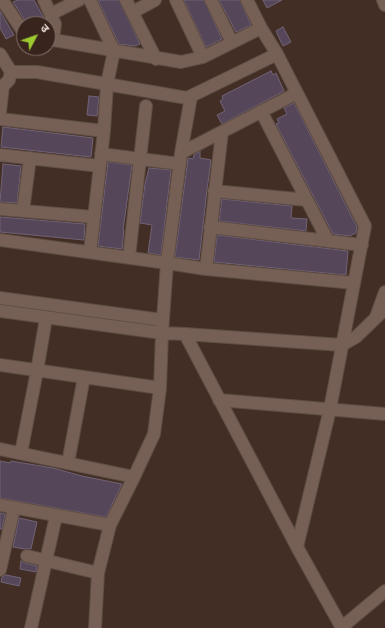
<!DOCTYPE html>
<html>
<head>
<meta charset="utf-8">
<style>
	body { margin:0 }
	#map { position:relative; width:385px; height:628px; overflow:hidden; background:#422e25; font-family:"Varela Round","Noto Sans Devanagari",sans-serif }
	canvas { display:block }
	.north { position:absolute; left:16px; top:16px; width:40px; height:40px; box-sizing:border-box; background:#38241c; border:1px solid #84736c; border-radius:50%; rotate:49deg; font-size:11px; font-weight:700; line-height:16px; text-align:center; color:#f6e9e3 }
	.north::after { content:''; display:block; margin:auto; width:14px; height:18px; background:#9dca30; clip-path:polygon(50% 0,100% 100%,50% 72%,0 100%) }
</style>
</head>
<body>
<div id="map">
<canvas width="385" height="628"></canvas>
<div class="north">उ</div>
</div>
<script>
const context = document.querySelector('canvas').getContext('2d');
context.lineJoin = 'round';
function paint(path, color) { context.fillStyle = color; context.fill(path, 'evenodd'); }
const shape = rows => new Path2D(rows.map(r => 'M' + r).join(''));
function stroke(path, color, width, dash) { context.strokeStyle = color; context.lineWidth = width; context.lineCap = dash ? 'butt' : 'round'; context.setLineDash(dash || []); context.stroke(path); }
const building = shape([
	[18,0,34,0,47,24,27,24,13,2,18,0],
	[98,0,119,0,140,44,135,46,119,44,98,0],
	[184,0,204,0,222,39,206,47,184,0],
	[219,0,240,0,251,25,236,32,219,0],
	[263,0,282,0,267,8,263,0],
	[0,11,14,35,6,39,0,28,0,11],
	[283,27,291,42,283,46,276,31,283,27],
	[271,71,273,75,276,73,284,91,222,124,217,115,225,111,220,101,223,99,222,96,271,71],
	[89,96,99,97,97,116,87,115,89,96],
	[294,103,357,227,356,233,350,236,333,234,276,124,279,123,277,119,287,114,284,108,294,103],
	[3,127,93,138,91,157,1,147,3,127],
	[200,151,200,158,211,160,207,190,199,260,175,257,188,158,193,159,194,155,200,151],
	[108,162,132,165,123,230,124,230,122,249,98,246,108,162],
	[3,164,21,166,17,203,0,202,3,164],
	[149,168,171,170,161,255,148,253,152,225,140,223,145,184,149,168],
	[222,199,292,206,291,218,307,219,306,231,219,221,222,199],
	[0,217,85,224,84,240,0,232,0,217],
	[217,235,348,251,346,275,214,262,217,235],
	[0,461,10,463,11,461,53,468,82,476,122,484,106,517,0,498,0,461],
	[0,513,5,514,2,529,0,529,0,513],
	[19,518,37,522,31,549,24,549,13,547,19,518],
	[21,561,25,563,37,566,36,572,20,569,21,561],
	[6,575,21,578,19,586,1,582,2,577,6,575]
]);
const minor = shape([
	[44,0,55,24,53,40],
	[126,0,156,59],
	[176,0,203,57],
	[211,0,232,42],
	[247,0,261,28,277,54,365,226,330,409,297,547],
	[383,0,385,5],
	[4,3,24,33],
	[133,12,155,0],
	[51,14,79,0],
	[48,39,181,62,203,57,261,28],
	[0,54,11,72,9,80,3,86,0,87],
	[11,72,37,72,187,98,277,54],
	[261,111,328,241],
	[0,112,3,86],
	[0,119,104,131],
	[181,153,297,93],
	[101,154,180,164],
	[0,155,100,166],
	[214,191,307,200],
	[0,209,94,217],
	[23,211,30,158],
	[210,227,362,245],
	[0,240,167,263,206,269,354,283],
	[90,252,104,131,107,84,114,51,90,0],
	[129,257,146,106],
	[206,269,222,132],
	[0,298,162,320],
	[0,311,162,333,185,334,342,345,356,337,385,309],
	[376,317,385,292],
	[185,334,297,547,342,628],
	[0,365,160,388],
	[219,400,385,414],
	[0,449,134,477],
	[21,453,37,371,46,318],
	[68,463,84,377],
	[0,505,110,525],
	[27,556,98,573],
	[0,570,14,508],
	[342,627,385,591],
	[31,628,56,516],
	[95,628,98,573,110,525,134,477,154,434,160,388,162,333,167,263,181,153,191,97]
]);
paint(building, '#554759');
stroke(building, '#716375', 1);
stroke(minor, '#5e4d45', 14);
stroke(minor, '#765f55', 12);
</script>
</body>
</html>
